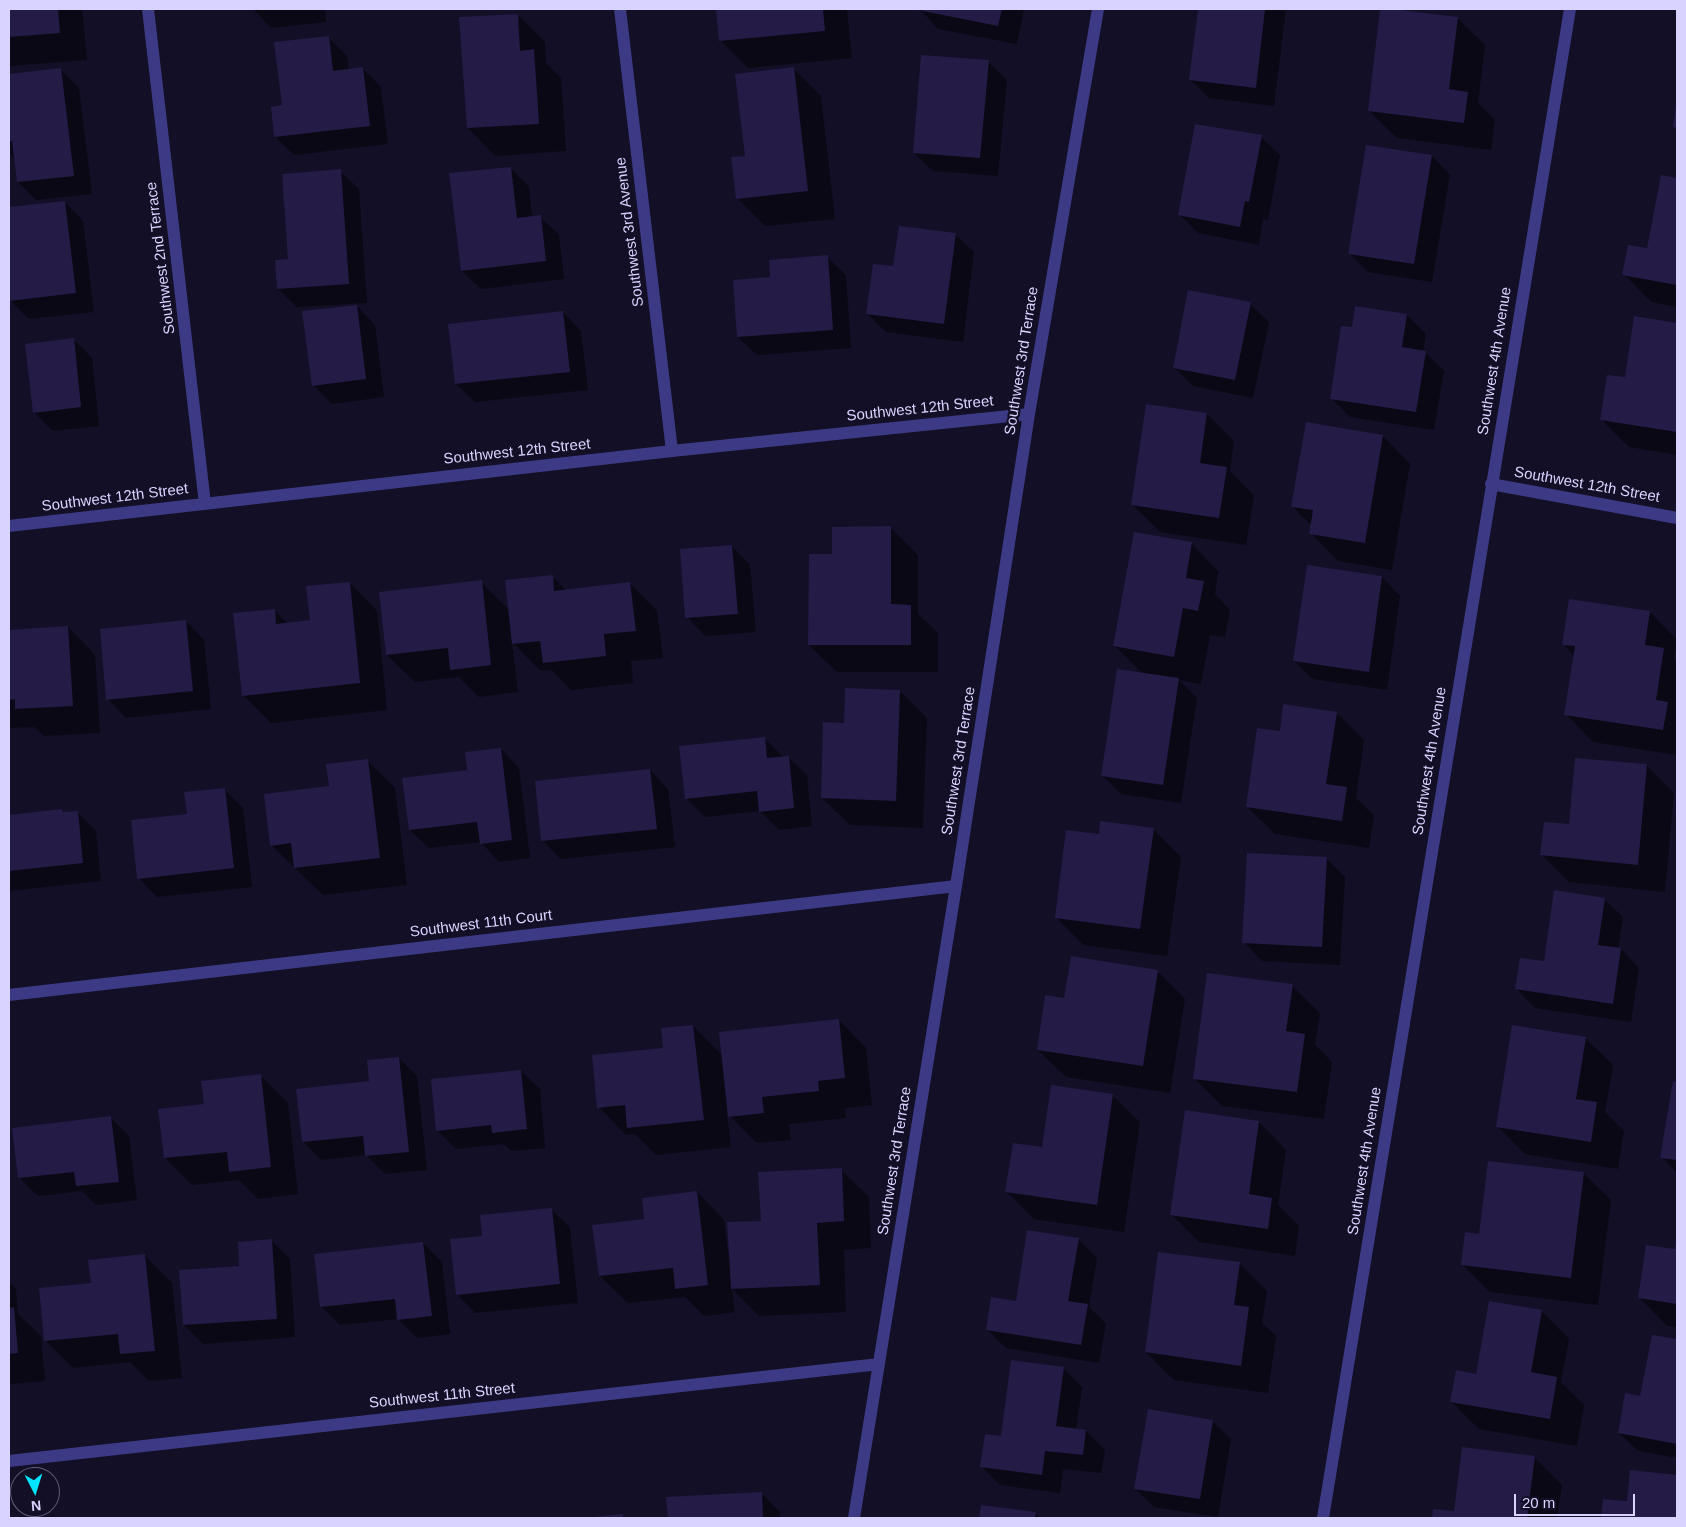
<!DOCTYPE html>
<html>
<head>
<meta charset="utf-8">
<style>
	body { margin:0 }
	#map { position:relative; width:1686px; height:1527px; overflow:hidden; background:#130f26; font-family:Helvetica,sans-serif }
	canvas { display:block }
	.frame { position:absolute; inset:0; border:10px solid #d9d4ff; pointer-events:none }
	.north { position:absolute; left:10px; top:1467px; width:50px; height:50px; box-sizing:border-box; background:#130f26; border:1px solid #625e7d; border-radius:50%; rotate:175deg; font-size:14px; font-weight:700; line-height:20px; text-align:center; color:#d9d4ff }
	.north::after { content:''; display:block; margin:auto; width:18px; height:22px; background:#00e5ff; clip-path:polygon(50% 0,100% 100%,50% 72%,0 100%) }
	.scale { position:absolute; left:1514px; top:1494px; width:121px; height:22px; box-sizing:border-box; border:2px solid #d9d4ff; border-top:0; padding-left:6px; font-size:15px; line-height:18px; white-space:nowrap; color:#d9d4ff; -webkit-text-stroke:4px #130f26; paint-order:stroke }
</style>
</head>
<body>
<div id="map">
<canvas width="1686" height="1527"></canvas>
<div class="frame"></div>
<div class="north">N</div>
<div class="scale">20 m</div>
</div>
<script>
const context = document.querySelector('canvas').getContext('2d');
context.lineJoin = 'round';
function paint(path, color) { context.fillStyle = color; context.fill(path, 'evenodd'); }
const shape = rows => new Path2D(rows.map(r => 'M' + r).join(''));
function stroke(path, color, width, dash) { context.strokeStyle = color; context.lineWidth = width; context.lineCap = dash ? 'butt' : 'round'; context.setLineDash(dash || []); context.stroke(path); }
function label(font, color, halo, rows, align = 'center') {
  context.font = font + ' Helvetica,sans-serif'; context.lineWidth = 4.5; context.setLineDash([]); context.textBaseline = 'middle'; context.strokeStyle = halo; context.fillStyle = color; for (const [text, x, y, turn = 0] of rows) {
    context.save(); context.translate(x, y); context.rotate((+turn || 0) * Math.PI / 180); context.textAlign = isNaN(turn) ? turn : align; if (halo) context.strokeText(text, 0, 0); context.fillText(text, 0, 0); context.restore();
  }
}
const shadow = shape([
	[9,9,82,9,87,60,9,66],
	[253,9,325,9,326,22,271,28],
	[717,9,847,9,852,58,748,68,721,41],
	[920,9,1024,9,1017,44,938,29],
	[1199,9,1286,9,1274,106,1209,98,1190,79],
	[1382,9,1457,18,1485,45,1478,103,1495,120,1491,150,1397,138,1369,111],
	[518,15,545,42,546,63,561,78,566,151,495,156,468,128],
	[328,37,347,56,349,70,362,68,381,87,388,144,294,155,275,137,283,106],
	[988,62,1007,80,998,176,933,171,914,153],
	[793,68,821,96,835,219,765,226,737,198,746,157],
	[61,70,79,88,92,194,36,200,18,182,15,159,9,152,9,104,10,104,9,76],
	[1261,137,1280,155,1268,220,1263,219,1259,245,1198,233,1180,215],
	[1432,156,1450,175,1432,282,1368,272,1350,254],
	[510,168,529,187,532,218,540,217,559,235,564,279,481,289,462,271],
	[340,171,359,189,367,303,297,307,278,289,289,260],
	[1662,177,1677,179,1677,307,1651,302,1624,274,1648,250],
	[65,202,83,221,94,312,29,319,10,300,9,286,9,208],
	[955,234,974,252,963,342,886,332,867,313,894,267],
	[827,257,846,275,851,348,757,355,738,337,771,279],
	[1250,304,1269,322,1253,398,1193,386,1174,367],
	[357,306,375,325,384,397,332,404,313,385],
	[1357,308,1407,315,1426,334,1423,352,1425,352,1444,371,1434,430,1350,417,1331,398,1354,329],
	[563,312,581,331,588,390,475,402,456,384],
	[1635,318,1677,324,1677,455,1629,447,1602,420,1626,379],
	[73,339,92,358,99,426,53,431,34,412],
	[1207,414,1234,441,1230,471,1254,496,1246,545,1160,532,1133,505],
	[1383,436,1410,464,1392,570,1338,561,1311,533,1312,526,1292,506],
	[891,528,918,555,918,614,938,633,938,672,837,672,809,645],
	[1191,543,1218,571,1215,594,1230,610,1225,637,1210,635,1201,684,1179,680,1197,698,1181,803,1121,794,1102,775,1143,674,1115,646],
	[732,546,750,565,756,632,705,636,687,617],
	[552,576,567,591,630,584,657,611,663,658,631,661,633,683,571,690,552,670,541,671,512,642,518,692,479,697,459,677,415,682,387,655,481,582,510,611],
	[1382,577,1400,596,1387,690,1313,679,1294,661],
	[350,583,377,611,387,710,271,723,243,695,274,610,288,624,311,621],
	[1570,601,1650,612,1677,640,1674,660,1677,663,1677,755,1593,742,1566,714,1574,656,1563,644],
	[186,621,204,640,211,709,126,718,108,699],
	[68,627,95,655,100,733,44,736,34,727,9,728,9,631],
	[900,691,927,718,923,828,850,825,822,798,845,724],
	[1337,713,1364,740,1356,798,1374,816,1369,848,1275,834,1247,807,1281,732],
	[764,738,783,757,788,757,807,775,812,826,779,830,760,811,705,817,687,799],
	[501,749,519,768,530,858,499,862,481,842,429,848,410,830,468,771],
	[367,760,395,788,407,885,323,895,271,845],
	[1647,766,1674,793,1665,892,1569,882,1542,855,1570,825],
	[650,770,668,789,675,847,561,859,542,840],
	[224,789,243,808,252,887,157,897,139,878],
	[62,810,65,813,77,812,96,831,101,881,9,891,9,816],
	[1153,829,1181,857,1167,956,1083,945,1056,917],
	[1326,858,1345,877,1340,965,1262,961,1244,942],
	[1604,899,1623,917,1618,949,1621,949,1639,968,1631,1022,1535,1008,1517,989,1545,963],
	[1157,971,1185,999,1170,1093,1066,1077,1038,1050,1065,999],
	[1292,986,1320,1013,1315,1045,1332,1062,1324,1119,1222,1106,1194,1078],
	[839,1020,866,1048,872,1105,845,1108,846,1118,789,1124,791,1140,757,1143,727,1113,731,1147,656,1155,635,1134,626,1135,599,1107,693,1026,723,1056],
	[1585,1038,1613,1065,1605,1112,1624,1131,1618,1169,1525,1154,1497,1126],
	[399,1058,417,1076,427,1170,385,1174,366,1155,321,1160,303,1141],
	[521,1071,540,1089,545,1148,511,1151,504,1144,456,1149,437,1130],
	[260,1075,288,1103,298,1194,258,1199,239,1180,192,1185,165,1158],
	[1674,1083,1677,1083,1677,1173,1662,1157],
	[1112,1095,1140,1122,1124,1232,1034,1219,1006,1191,1043,1149],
	[111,1118,129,1136,137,1200,96,1205,82,1191,38,1196,19,1177],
	[1259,1122,1286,1150,1278,1205,1299,1226,1295,1256,1199,1242,1172,1215],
	[841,1170,869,1197,871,1248,844,1250,846,1312,759,1316,732,1289,735,1312,704,1316,685,1297,628,1303,600,1276,646,1220,697,1192,724,1220,728,1252,730,1252,762,1222],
	[1583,1173,1611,1200,1598,1305,1490,1292,1463,1265,1481,1235],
	[551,1209,570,1228,578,1303,475,1313,457,1294,484,1237],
	[1078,1239,1097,1258,1089,1307,1106,1324,1099,1363,1006,1348,987,1329,1017,1302],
	[271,1240,290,1259,295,1337,203,1344,184,1325,240,1268],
	[423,1243,442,1262,450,1334,417,1338,398,1319,340,1325,321,1306],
	[1677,1243,1677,1327,1667,1326,1640,1298,1647,1246,1676,1251],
	[145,1256,172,1283,182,1378,149,1381,130,1362,73,1368,45,1340,92,1284],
	[1239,1263,1267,1291,1262,1323,1276,1336,1268,1393,1174,1380,1146,1352],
	[9,1282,16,1289,18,1314,41,1336,45,1381,9,1384],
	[1541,1311,1569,1339,1561,1382,1584,1405,1577,1446,1479,1429,1451,1401],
	[1653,1336,1677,1340,1677,1458,1638,1451,1619,1433,1641,1397],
	[1063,1368,1082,1387,1076,1430,1086,1431,1105,1450,1101,1473,1063,1469,1060,1493,1000,1485,982,1467,1002,1437],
	[1212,1421,1231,1439,1218,1517,1154,1507,1135,1488],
	[1534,1457,1562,1485,1557,1518,1433,1518,1434,1510,1455,1512],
	[1631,1471,1677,1477,1677,1518,1602,1518,1604,1500,1628,1503],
	[761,1493,780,1512,780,1518,669,1518,668,1498],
	[982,1506,1036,1514,1040,1518,981,1518]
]);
const building = shape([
	[9,9,58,9,60,33,9,37],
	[716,9,823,9,825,31,719,41],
	[919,9,1002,9,998,26,918,10],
	[1198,9,1265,9,1256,88,1189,80],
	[1380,9,1393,9,1458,17,1449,89,1468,92,1464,123,1368,111],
	[518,14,520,51,534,49,539,124,467,128,459,17],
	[329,36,333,71,363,67,370,126,274,137,271,107,282,105,274,42],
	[921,55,989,60,980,158,913,153],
	[794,67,808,191,736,199,731,157,745,156,735,74],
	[61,68,74,176,17,182,12,141,9,141,9,74],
	[1676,105,1677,105,1677,128,1673,127],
	[1195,124,1262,135,1249,202,1245,201,1240,227,1178,215],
	[1366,145,1432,155,1414,264,1348,254],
	[511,167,517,218,541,215,546,261,461,271,449,173],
	[341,169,349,284,277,289,275,260,288,259,282,174],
	[1661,175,1677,178,1677,285,1622,275,1628,245,1647,248],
	[65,201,76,293,9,301,9,207],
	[899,226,956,233,944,324,866,314,873,264,893,266],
	[828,255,833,330,737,337,733,280,770,277,769,260],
	[1188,290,1251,302,1235,380,1173,368],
	[357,305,366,379,312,386,302,311],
	[1355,306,1407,314,1402,347,1426,351,1416,412,1330,399,1341,326,1352,327],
	[563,311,570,372,455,384,448,324],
	[1634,316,1677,323,1677,432,1600,420,1607,375,1625,377],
	[74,338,81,407,33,413,25,344],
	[1146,404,1207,413,1200,463,1227,467,1219,518,1131,505],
	[1306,422,1383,435,1365,543,1309,534,1313,510,1291,507],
	[891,526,891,604,911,605,911,645,808,645,809,554,832,554,832,527],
	[1134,532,1192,542,1186,578,1204,581,1198,611,1183,608,1174,657,1113,646],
	[732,545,738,614,685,618,680,549],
	[1307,565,1382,576,1369,672,1293,661],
	[553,575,554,591,630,582,636,631,604,634,606,656,543,663,540,641,512,644,505,580],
	[482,580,491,665,450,670,448,648,386,655,379,592],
	[350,582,360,683,242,696,233,613,275,609,276,624,310,620,306,586],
	[1569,599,1650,611,1645,645,1664,648,1656,700,1668,702,1663,730,1564,715,1575,646,1562,645],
	[186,620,193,691,106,700,100,629],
	[68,626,73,706,15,709,15,699,9,700,9,630],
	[1117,669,1179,678,1163,785,1101,776],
	[845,688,900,690,896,801,821,798,823,722,844,723],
	[1283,704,1337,712,1326,784,1347,787,1342,821,1246,807,1257,728,1280,731],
	[765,737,767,758,789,756,794,808,759,812,757,791,685,799,679,746],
	[501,748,512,840,480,844,477,822,409,830,402,778,467,770,465,752],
	[1575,758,1647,764,1638,865,1540,855,1544,822,1569,824],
	[368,759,380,858,294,868,291,843,270,846,264,794,329,786,326,764],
	[650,769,657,829,541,841,535,781],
	[225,788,234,868,137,879,131,820,187,814,184,792],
	[62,809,63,812,78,811,83,863,9,871,9,815],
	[1100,821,1154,828,1140,929,1055,918,1066,830,1099,834],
	[1247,853,1327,857,1322,947,1242,943],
	[1554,890,1605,898,1598,945,1621,948,1613,1004,1515,989,1520,958,1544,961],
	[1071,956,1158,970,1143,1066,1037,1050,1045,995,1064,998],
	[1207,973,1293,984,1286,1031,1305,1034,1297,1092,1193,1079],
	[839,1019,845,1078,818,1081,819,1091,762,1097,764,1113,728,1117,719,1032],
	[693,1025,704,1120,627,1128,625,1105,597,1108,592,1055,663,1048,661,1028],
	[1512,1025,1586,1037,1576,1099,1597,1102,1591,1142,1496,1127],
	[399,1057,409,1152,365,1156,363,1136,302,1142,296,1089,369,1081,367,1060],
	[521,1070,527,1129,492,1133,491,1125,436,1131,431,1079],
	[261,1074,271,1167,229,1172,227,1152,164,1158,158,1109,204,1104,201,1081],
	[1673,1081,1677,1082,1677,1160,1660,1158],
	[1051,1085,1113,1094,1097,1205,1005,1192,1013,1143,1042,1147],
	[1185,1110,1259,1121,1249,1194,1272,1198,1268,1229,1170,1215],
	[111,1116,119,1182,76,1186,74,1172,18,1178,12,1128],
	[1488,1161,1584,1172,1571,1278,1461,1265,1465,1232,1479,1234],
	[842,1168,844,1221,817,1223,820,1285,731,1289,727,1222,761,1221,758,1172],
	[697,1191,708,1285,675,1289,673,1268,599,1276,592,1225,644,1219,642,1198],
	[552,1208,560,1284,456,1295,450,1239,482,1236,480,1215],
	[1027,1230,1079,1238,1068,1301,1088,1304,1081,1345,986,1330,991,1297,1016,1301],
	[272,1239,277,1319,183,1325,179,1270,239,1266,238,1242],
	[423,1242,432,1316,397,1320,395,1299,320,1307,314,1254],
	[1676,1242,1677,1304,1638,1298,1646,1245,1675,1249],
	[1158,1252,1240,1262,1234,1305,1249,1307,1241,1366,1145,1352],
	[145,1254,155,1351,120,1354,118,1334,44,1341,39,1288,91,1283,88,1260],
	[1489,1301,1542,1310,1531,1372,1557,1377,1550,1419,1450,1402,1456,1370,1476,1374],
	[14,1307,18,1353,9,1354,9,1308],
	[1652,1335,1677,1339,1677,1444,1618,1433,1625,1393,1640,1396],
	[1011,1360,1064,1367,1056,1426,1086,1430,1083,1455,1045,1451,1042,1475,980,1467,985,1434,1001,1436],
	[1148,1409,1213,1420,1200,1499,1134,1489],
	[1462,1447,1535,1456,1527,1518,1432,1518,1433,1509,1454,1511],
	[1630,1470,1677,1475,1677,1518,1601,1518,1603,1499,1627,1501],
	[762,1492,763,1518,668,1518,666,1497],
	[981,1505,1036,1512,1035,1518,979,1518],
	[623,1514,623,1518,593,1518,593,1517]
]);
const minor = shape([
	[148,9,205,504],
	[620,9,672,451],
	[1491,484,1677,518],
	[9,526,672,451,1029,414],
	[9,995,956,886],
	[9,1461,879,1364],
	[854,1518,956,886,1029,414,1098,9],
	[1323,1518,1570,9]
]);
const streetNames = [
	["Southwest 3rd Avenue",630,232,-97],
	["Southwest 2nd Terrace",161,258,-97],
	["Southwest 3rd Terrace",1022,361,-81],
	["Southwest 4th Avenue",1495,361,-81],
	["Southwest 12th Street",920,409,-6],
	["Southwest 12th Street",517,452,-6],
	["Southwest 12th Street",1587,485,10],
	["Southwest 12th Street",115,498,-7],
	["Southwest 3rd Terrace",959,761,-81],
	["Southwest 4th Avenue",1430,761,-81],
	["Southwest 11th Court",481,924,-7],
	["Southwest 3rd Terrace",895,1161,-81],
	["Southwest 4th Avenue",1365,1161,-81],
	["Southwest 11th Street",442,1396,-6]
];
paint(shadow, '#0007');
paint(building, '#241b47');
stroke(minor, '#3d3a85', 12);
label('15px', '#d9d4ff', '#130f26', streetNames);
</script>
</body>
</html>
